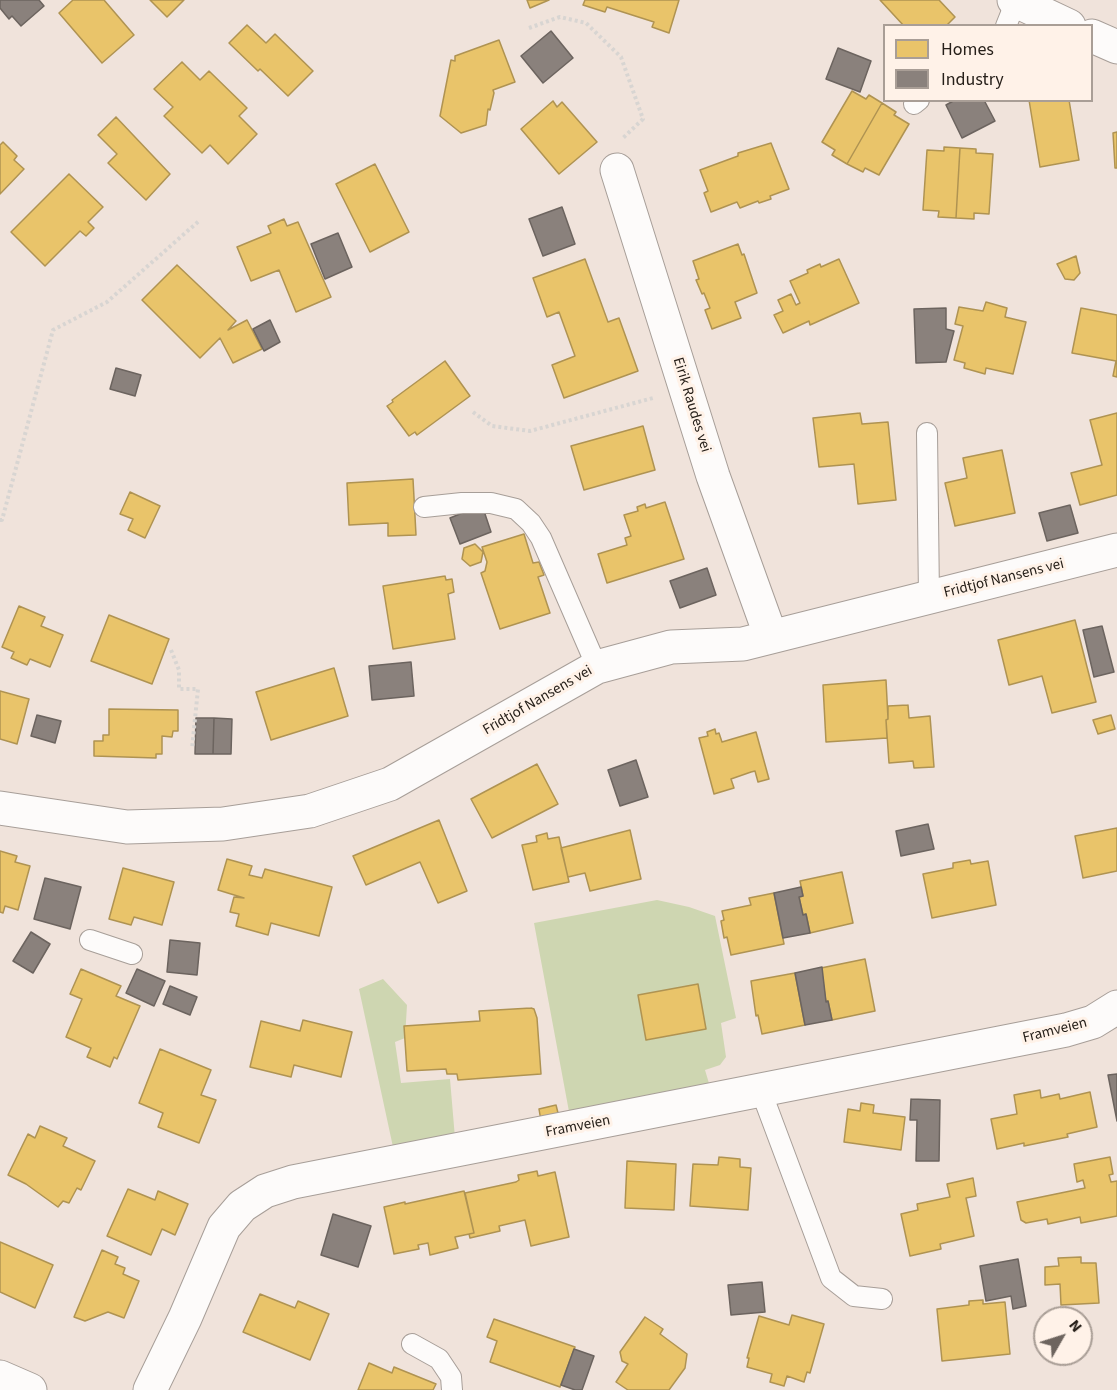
<!DOCTYPE html>
<html>
<head>
<meta charset="utf-8">
<style>
	body { margin:0 }
	#map { position:relative; width:1117px; height:1390px; overflow:hidden; background:#f0e3db; font-family:"Source Sans 3",sans-serif }
	canvas { display:block }
	.legend { position:absolute; left:883px; top:24px; width:210px; height:78px; box-sizing:border-box; background:#fff2e8; border:2px solid #a99e96; margin:0; padding:8px 10px; list-style:none; font-size:18px; color:#27201a }
	.legend li { display:flex; align-items:center; gap:12px; height:30px }
	.legend b { width:30px; border:2px solid #a99e96 }
	.north { position:absolute; left:1033px; top:1306px; width:60px; height:60px; box-sizing:border-box; background:#fff2e8; border:2px solid #a99e96; border-radius:50%; rotate:51deg; font-size:16px; font-weight:700; line-height:24px; text-align:center; color:#27201a }
	.north::after { content:''; display:block; margin:auto; width:21px; height:27px; background:#6d645e; clip-path:polygon(50% 0,100% 100%,50% 72%,0 100%) }
</style>
</head>
<body>
<div id="map">
<canvas width="1117" height="1390"></canvas>
<ul class="legend">
<li><b style="height:16px;background:#e9c46a"></b>Homes</li>
<li><b style="height:16px;background:#8a817c"></b>Industry</li>
</ul>
<div class="north">N</div>
</div>
<script>
const context = document.querySelector('canvas').getContext('2d');
context.lineJoin = 'round';
function paint(path, color) { context.fillStyle = color; context.fill(path, 'evenodd'); }
const shape = rows => new Path2D(rows.map(r => 'M' + r).join(''));
function stroke(path, color, width, dash) { context.strokeStyle = color; context.lineWidth = width; context.lineCap = dash ? 'butt' : 'round'; context.setLineDash(dash || []); context.stroke(path); }
function label(font, color, halo, rows, align = 'center') {
  context.font = font + ' "Source Sans 3",sans-serif'; context.lineWidth = 6; context.setLineDash([]); context.textBaseline = 'middle'; context.strokeStyle = halo; context.fillStyle = color; for (const [text, x, y, turn = 0] of rows) {
    context.save(); context.translate(x, y); context.rotate((+turn || 0) * Math.PI / 180); context.textAlign = isNaN(turn) ? turn : align; if (halo) context.strokeText(text, 0, 0); context.fillText(text, 0, 0); context.restore();
  }
}
const green = shape([
	[657,900,689,907,715,916,736,1018,721,1023,726,1057,720,1065,705,1070,711,1090,570,1117,534,923],
	[383,979,407,1005,405,1038,395,1042,401,1083,450,1079,455,1138,393,1147,359,989]
]);
const homes = shape([
	[73,0,104,0,134,35,102,63,59,13,73,0],
	[150,0,184,0,167,17,150,0],
	[527,0,549,0,530,8,527,0],
	[585,0,679,0,669,33,652,27,654,22,607,7,605,12,583,5,585,0],
	[880,0,939,0,955,17,946,26,904,26,880,0],
	[247,25,266,43,275,34,313,71,288,96,260,69,258,71,229,43,247,25],
	[499,40,515,82,493,90,494,93,490,110,488,109,486,125,461,133,440,116,451,60,455,61,455,56,499,40],
	[182,62,200,80,209,71,247,108,239,116,257,134,228,164,210,145,202,153,164,116,173,107,154,89,182,62],
	[852,91,866,99,869,95,882,103,847,164,832,155,835,150,822,142,852,91],
	[1029,100,1069,100,1079,160,1040,167,1029,100],
	[553,101,557,107,562,102,597,142,559,174,521,129,553,101],
	[882,103,896,112,894,115,909,124,879,175,865,168,863,172,847,164,882,103],
	[116,117,170,174,146,200,108,163,117,154,98,135,116,117],
	[1117,132,1117,168,1115,168,1113,133,1117,132],
	[3,142,17,156,14,160,24,169,0,194,0,145,3,142],
	[771,143,789,189,770,196,771,199,759,203,758,201,740,208,737,202,711,212,704,193,708,191,700,170,738,156,738,153,771,143],
	[944,147,960,148,956,218,938,217,939,211,923,210,927,150,944,151,944,147],
	[960,148,976,149,976,153,993,154,989,214,974,213,974,219,956,218,960,148],
	[375,164,409,232,370,252,336,184,375,164],
	[69,174,103,207,88,222,94,228,86,236,80,231,45,266,11,232,69,174],
	[284,219,287,226,298,222,331,297,296,312,279,270,251,281,237,247,271,233,268,226,284,219],
	[738,244,742,255,744,254,757,293,735,302,741,318,712,329,705,310,710,308,704,293,702,294,696,280,699,279,693,261,738,244],
	[1076,256,1080,273,1074,280,1065,279,1057,264,1076,256],
	[585,259,608,322,619,318,638,371,564,398,552,365,575,356,559,312,547,317,533,278,585,259],
	[839,259,859,303,810,325,809,321,783,333,774,315,783,311,778,300,791,294,796,305,800,303,790,281,808,273,807,270,820,264,821,267,839,259],
	[177,265,236,321,228,330,247,320,262,349,233,363,220,338,200,358,142,300,177,265],
	[986,302,1007,308,1005,317,1026,322,1013,374,986,368,985,374,964,368,965,363,954,360,963,326,955,324,959,307,983,311,986,302],
	[1081,308,1117,315,1117,377,1113,376,1116,361,1072,353,1081,308],
	[445,361,470,396,417,435,415,432,409,436,387,406,393,402,392,400,445,361],
	[860,413,862,424,888,422,896,500,858,504,854,464,819,467,813,418,860,413],
	[1117,413,1117,495,1080,505,1071,473,1102,465,1090,420,1117,413],
	[643,426,655,470,584,490,571,446,643,426],
	[1002,450,1015,513,955,526,945,483,967,478,963,458,1002,450],
	[413,479,416,535,388,536,388,523,349,525,347,483,413,479],
	[130,492,160,506,145,538,128,530,133,519,120,514,130,492],
	[665,502,684,559,607,583,598,554,627,545,625,538,631,536,624,515,638,511,637,507,645,504,646,508,665,502],
	[524,534,533,563,539,562,544,575,538,577,550,613,500,629,481,573,485,571,487,562,482,547,524,534],
	[475,544,483,552,481,562,470,566,462,559,464,548,475,544],
	[445,576,446,580,452,579,454,592,448,594,455,639,393,649,383,586,445,576],
	[19,606,45,617,41,626,63,635,50,667,30,659,27,665,11,658,14,652,2,647,19,606],
	[109,615,169,639,152,684,91,661,109,615],
	[1075,620,1096,702,1052,713,1042,676,1009,685,998,640,1075,620],
	[334,668,348,716,271,740,256,692,334,668],
	[886,680,888,719,886,720,887,738,826,742,823,685,886,680],
	[0,691,29,699,17,744,0,739,0,691],
	[908,705,909,718,930,716,934,767,914,768,913,761,889,763,886,720,888,719,888,706,908,705],
	[109,709,178,710,178,731,173,731,172,737,162,736,162,754,156,754,156,758,94,756,94,741,103,741,103,735,109,735,109,709],
	[1111,715,1115,729,1098,734,1093,720,1111,715],
	[715,729,716,734,719,733,722,742,756,732,769,779,758,782,755,771,751,772,731,779,734,788,714,794,699,738,708,736,707,732,715,729],
	[537,764,558,804,492,838,471,799,537,764],
	[439,820,467,891,438,903,420,862,366,885,353,856,439,820],
	[1117,828,1117,871,1083,878,1075,836,1117,828],
	[630,830,641,879,590,891,585,873,568,877,561,848,630,830],
	[547,833,548,839,559,837,569,882,533,890,522,845,537,842,536,836,547,833],
	[0,851,17,856,15,862,30,866,18,910,5,906,3,913,0,912,0,851],
	[227,859,252,866,249,875,262,878,265,869,332,887,319,936,271,923,268,935,236,926,239,914,230,912,234,897,244,898,218,890,227,859],
	[970,860,971,864,988,861,996,905,932,918,923,874,953,868,953,863,970,860],
	[123,868,174,882,162,925,134,917,131,925,109,919,123,868],
	[842,872,853,923,810,933,806,914,803,915,799,897,803,896,800,881,842,872],
	[774,893,784,944,731,955,727,937,724,938,721,921,724,920,722,911,751,905,749,898,774,893],
	[865,959,875,1011,832,1020,828,1001,826,1002,821,968,865,959],
	[81,969,121,986,116,996,140,1006,117,1059,114,1057,110,1067,87,1057,91,1048,66,1037,82,999,70,994,81,969],
	[795,973,805,1025,762,1034,758,1015,756,1016,751,981,795,973],
	[698,984,706,1029,646,1040,638,995,698,984],
	[531,1008,534,1009,537,1018,541,1074,458,1080,457,1074,447,1074,446,1069,407,1071,404,1026,480,1021,479,1011,531,1008],
	[303,1020,352,1032,341,1077,294,1065,291,1077,250,1067,261,1021,300,1031,303,1020],
	[160,1049,211,1070,201,1095,216,1100,199,1143,158,1127,163,1113,139,1103,160,1049],
	[1040,1090,1041,1098,1059,1094,1060,1099,1090,1092,1097,1127,1067,1134,1068,1137,1024,1146,1024,1143,997,1149,991,1119,1017,1114,1014,1095,1040,1090],
	[861,1103,874,1105,873,1113,905,1117,901,1150,844,1142,848,1109,860,1111,861,1103],
	[556,1105,559,1117,541,1121,539,1109,556,1105],
	[40,1126,67,1138,63,1146,95,1161,81,1190,77,1188,69,1203,63,1201,58,1207,26,1184,8,1175,28,1134,35,1138,40,1126],
	[719,1157,740,1159,740,1167,751,1168,748,1210,690,1206,693,1164,718,1165,719,1157],
	[1110,1157,1113,1174,1109,1175,1111,1182,1117,1181,1117,1216,1081,1223,1080,1217,1048,1224,1047,1219,1026,1223,1021,1220,1017,1202,1085,1188,1083,1180,1077,1182,1074,1164,1110,1157],
	[627,1161,676,1164,674,1210,625,1208,627,1161],
	[537,1171,538,1176,555,1172,569,1237,531,1246,525,1220,499,1226,500,1231,470,1238,469,1234,474,1233,465,1193,516,1182,519,1180,518,1175,537,1171],
	[973,1178,976,1196,966,1198,974,1236,940,1244,941,1249,910,1256,901,1214,918,1210,917,1204,950,1197,947,1184,973,1178],
	[128,1189,155,1200,158,1191,188,1204,175,1235,162,1229,151,1255,107,1236,128,1189],
	[464,1191,474,1233,455,1237,458,1248,430,1255,428,1243,418,1245,419,1249,394,1254,384,1207,405,1202,405,1204,464,1191],
	[0,1242,53,1265,35,1308,0,1292,0,1242],
	[102,1250,118,1257,115,1264,125,1268,123,1274,139,1281,124,1318,108,1312,85,1321,74,1317,102,1250],
	[1081,1257,1081,1263,1096,1263,1099,1303,1061,1305,1060,1284,1045,1285,1045,1267,1059,1266,1058,1258,1081,1257],
	[260,1294,295,1308,298,1301,329,1314,310,1360,243,1332,260,1294],
	[983,1300,983,1304,1005,1302,1010,1354,942,1361,937,1309,969,1305,969,1301,983,1300],
	[792,1315,824,1324,810,1373,807,1372,804,1382,787,1376,784,1386,770,1382,772,1374,747,1367,749,1358,747,1358,759,1316,789,1325,792,1315],
	[645,1317,663,1329,660,1334,687,1354,685,1368,669,1390,628,1390,616,1382,628,1364,622,1361,620,1352,645,1317],
	[494,1319,575,1347,560,1387,490,1362,497,1341,487,1337,494,1319],
	[369,1363,392,1373,394,1367,436,1384,433,1390,358,1390,369,1363]
]);
const industry = shape([
	[0,0,39,0,44,6,21,26,12,16,9,19,0,8,0,0],
	[551,31,573,58,543,83,521,56,551,31],
	[838,48,871,61,860,92,826,79,838,48],
	[955,100,984,100,995,121,962,138,946,105,955,100],
	[562,207,575,244,543,256,529,219,562,207],
	[338,233,352,267,325,279,311,244,338,233],
	[946,308,946,329,954,331,946,362,916,363,914,309,946,308],
	[270,320,280,342,264,351,253,329,270,320],
	[116,368,141,375,135,396,110,389,116,368],
	[482,505,491,532,460,544,450,518,482,505],
	[1070,505,1078,533,1047,541,1039,513,1070,505],
	[707,568,716,595,680,608,670,581,707,568],
	[1102,626,1114,672,1094,677,1083,630,1102,626],
	[411,662,414,696,372,700,369,666,411,662],
	[37,715,61,721,55,743,31,736,37,715],
	[196,718,214,718,213,754,195,754,196,718],
	[214,718,232,719,231,754,213,754,214,718],
	[636,760,648,797,620,806,608,770,636,760],
	[928,824,934,849,901,856,896,831,928,824],
	[45,878,81,887,70,929,34,919,45,878],
	[801,887,803,896,799,897,803,915,806,914,810,933,783,938,774,893,801,887],
	[31,932,50,944,33,973,13,961,31,932],
	[170,940,200,943,197,975,167,972,170,940],
	[822,967,826,1002,828,1001,832,1020,805,1025,795,973,822,967],
	[137,969,165,981,154,1006,126,993,137,969],
	[170,986,197,997,190,1015,163,1004,170,986],
	[1117,1074,1117,1121,1108,1075,1117,1074],
	[911,1099,940,1100,939,1161,916,1161,917,1120,910,1120,911,1099],
	[333,1214,371,1226,358,1267,321,1255,333,1214],
	[1018,1259,1026,1306,1013,1309,1011,1296,986,1301,980,1266,1018,1259],
	[762,1282,765,1312,731,1315,728,1285,762,1282],
	[574,1349,594,1356,582,1390,575,1390,561,1385,574,1349]
]);
const path = shape([
	[529,28,560,17,586,23,621,57,643,119,623,138],
	[473,412,492,426,530,431,653,398],
	[0,520,2,520,53,330,107,302,200,220],
	[171,650,179,670,179,689,198,689,192,749]
]);
const lane = shape([
	[1006,26,1016,1],
	[914,104,919,100],
	[927,433,929,598],
	[424,507,462,503,491,503,516,509,531,523,541,538,597,667],
	[90,940,132,954],
	[761,1091,831,1278,854,1296,882,1299],
	[412,1344,439,1359,451,1377,452,1390]
]);
const street = shape([
	[1014,0,1069,26],
	[1092,36,1117,47],
	[617,170,713,476,771,637],
	[0,808,127,827,223,824,310,811,390,784,597,667,671,647,743,644,1117,550],
	[150,1390,185,1318,224,1227,242,1206,265,1191,293,1182,1066,1030,1093,1022,1117,1007]
]);
const secondary = shape([
	[0,1377,30,1390]
]);
const streetNames = [
	["Eirik Raudes vei",691,405,73],
	["Fridtjof Nansens vei",1004,579,-14],
	["Fridtjof Nansens vei",538,701,-30],
	["Framveien",1055,1031,-14],
	["Framveien",578,1127,-11]
];
paint(green, '#ced6b1');
paint(homes, '#e9c46a');
stroke(homes, '#af9352', 1.5);
paint(industry, '#8a817c');
stroke(industry, '#6c645f', 1.5);
stroke(lane, '#a79e98', 22);
stroke(street, '#a79e98', 35);
stroke(secondary, '#a79e98', 35);
stroke(path, '#d8d5d2', 4, [3, 3]);
stroke(lane, '#fdfbfa', 20);
stroke(street, '#fdfbfa', 33);
stroke(secondary, '#fdfbfa', 33);
label('15px', '#27201a', '#fff2e8', streetNames);
</script>
</body>
</html>
